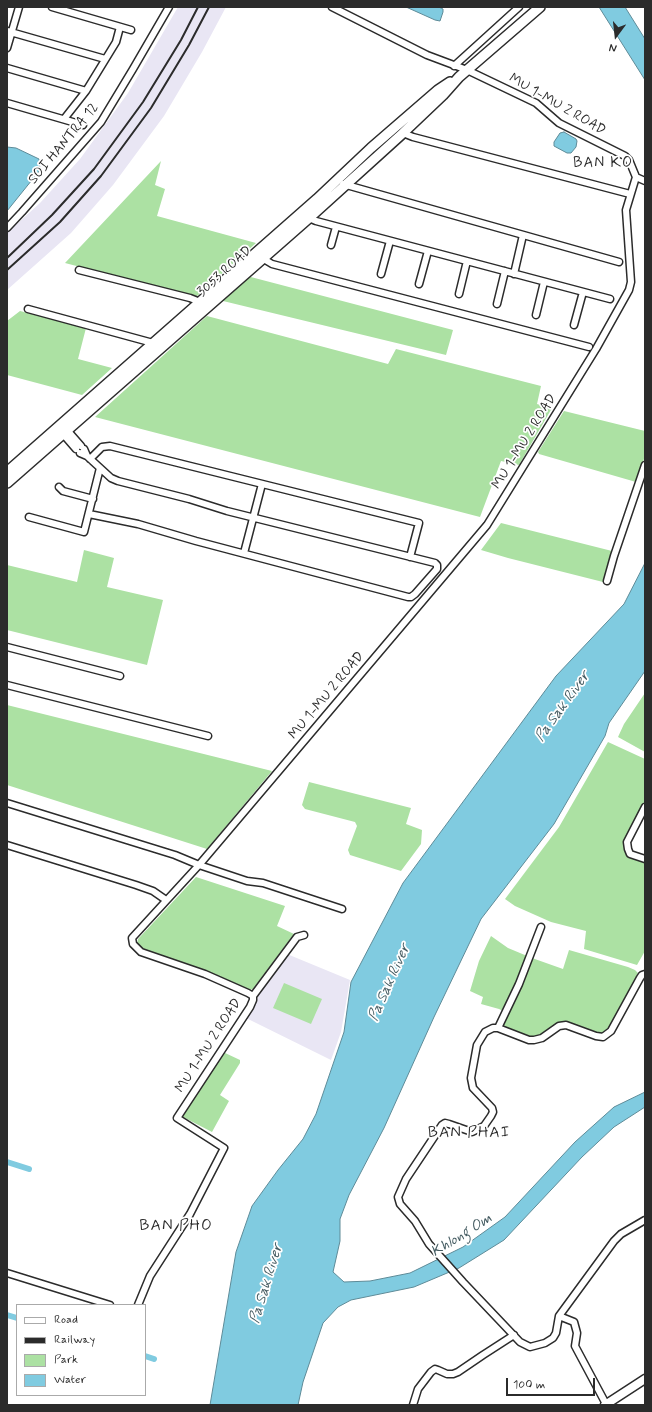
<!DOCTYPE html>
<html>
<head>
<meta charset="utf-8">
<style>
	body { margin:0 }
	#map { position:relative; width:652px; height:1412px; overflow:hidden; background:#fff; font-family:Mynerve,sans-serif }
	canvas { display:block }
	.frame { position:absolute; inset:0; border:8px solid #2b2b2b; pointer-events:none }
	.legend { position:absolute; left:16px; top:1304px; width:130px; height:92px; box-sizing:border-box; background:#fff; border:1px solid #aaa; margin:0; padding:5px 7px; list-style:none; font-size:12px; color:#2b2b2b }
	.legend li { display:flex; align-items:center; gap:8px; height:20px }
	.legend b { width:20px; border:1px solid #aaa }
	.north { position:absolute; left:596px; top:16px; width:40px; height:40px; -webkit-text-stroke:3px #fff; paint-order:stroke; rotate:195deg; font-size:11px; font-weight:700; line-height:16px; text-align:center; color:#2b2b2b }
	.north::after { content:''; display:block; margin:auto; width:14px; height:18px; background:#2b2b2b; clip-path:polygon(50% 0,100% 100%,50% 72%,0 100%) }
	.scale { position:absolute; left:506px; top:1378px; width:89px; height:18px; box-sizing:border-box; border:2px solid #2b2b2b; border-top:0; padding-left:5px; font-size:12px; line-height:14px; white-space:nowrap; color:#2b2b2b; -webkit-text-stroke:3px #fff; paint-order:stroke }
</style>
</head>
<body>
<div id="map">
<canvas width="652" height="1412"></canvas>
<div class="frame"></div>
<ul class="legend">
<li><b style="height:5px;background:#fff"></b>Road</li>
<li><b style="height:5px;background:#2b2b2b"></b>Railway</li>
<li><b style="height:11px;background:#ace1a3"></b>Park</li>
<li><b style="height:11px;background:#80cbe0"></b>Water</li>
</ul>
<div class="north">N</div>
<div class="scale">100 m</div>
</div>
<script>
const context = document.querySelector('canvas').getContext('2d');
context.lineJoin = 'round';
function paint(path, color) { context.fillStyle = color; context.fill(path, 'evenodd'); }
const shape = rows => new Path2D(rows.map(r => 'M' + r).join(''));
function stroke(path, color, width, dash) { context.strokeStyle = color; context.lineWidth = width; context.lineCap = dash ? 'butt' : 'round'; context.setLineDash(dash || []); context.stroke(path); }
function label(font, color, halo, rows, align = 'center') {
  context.font = font + ' Mynerve,sans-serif'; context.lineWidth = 3.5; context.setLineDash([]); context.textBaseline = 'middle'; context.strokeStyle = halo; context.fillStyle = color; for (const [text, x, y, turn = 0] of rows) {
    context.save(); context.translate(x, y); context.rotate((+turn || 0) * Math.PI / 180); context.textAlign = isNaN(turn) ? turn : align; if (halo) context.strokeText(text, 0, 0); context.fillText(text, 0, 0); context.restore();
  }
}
const built = shape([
	[178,7,226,7,202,52,164,116,113,185,71,233,7,290,7,233,40,203,80,159,128,93],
	[287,954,350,980,341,1032,331,1060,246,1018,258,998,256,996]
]);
const green = shape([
	[161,161,155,185,165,189,157,216,256,243,196,297,65,263],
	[247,276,453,330,446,355,223,301,222,298],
	[20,311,86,328,78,359,112,368,82,395,7,375,7,321],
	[207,316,388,364,396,349,541,386,537,404,552,408,519,465,501,461,480,517,95,417],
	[564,411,645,431,645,456,636,482,539,454,538,452],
	[501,523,612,551,603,582,508,558,481,550],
	[84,550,114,558,107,587,163,600,147,665,7,630,7,565,77,582],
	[645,693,645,752,618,737,624,724],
	[7,705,272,771,207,849,7,785],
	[608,742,645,759,645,801,625,842,624,850,629,856,645,862,645,951,637,965,584,949,586,931,551,922,515,906,505,899,559,827],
	[309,782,411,808,406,824,422,830,421,844,401,871,350,855,348,850,357,826,355,822,305,809,302,805],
	[196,877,285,906,277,926,294,934,253,989,249,990,207,972,143,949,137,944,138,939],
	[491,936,508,948,532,958,563,969,569,950,628,967,635,970,638,973,608,1030,604,1033,598,1033,564,1022,556,1024,540,1036,534,1038,526,1037,501,1026,507,1013,499,1009,481,1004,483,997,470,991,479,961],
	[284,983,322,999,311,1024,273,1008],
	[223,1052,240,1060,240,1063,220,1095,229,1101,212,1132,183,1117,182,1113]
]);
const water = shape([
	[406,7,439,7,443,9,443,12,440,21,435,20,406,7],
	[599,7,625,7,645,39,645,80,599,7],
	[564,132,576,139,577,141,576,147,571,153,567,153,554,146,554,142,560,133,564,132],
	[7,147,16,148,39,159,40,170,7,211,7,147],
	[645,563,645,671,609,723,605,736,554,824,481,919,434,1017,384,1128,349,1195,340,1219,340,1241,333,1272,344,1282,370,1281,410,1273,463,1247,505,1217,575,1142,614,1107,645,1092,645,1107,614,1127,582,1157,504,1240,459,1268,414,1287,351,1300,338,1307,323,1323,303,1382,298,1405,210,1405,236,1252,252,1206,278,1170,303,1139,316,1114,344,1032,351,982,403,883,556,676,624,604,645,563]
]);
const canal = shape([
	[7,1162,29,1169],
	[7,1315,17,1318],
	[145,1356,154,1359]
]);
const minor = shape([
	[52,7,131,30],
	[7,31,105,59],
	[7,48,19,7],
	[454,66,519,7],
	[7,68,86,91],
	[7,103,83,125],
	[64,119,86,91,116,42,120,27],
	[403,133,413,137,630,194],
	[636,177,645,181],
	[343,184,619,262],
	[309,218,316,221,610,299],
	[7,228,22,212,101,122,133,69,169,7],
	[331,245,336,227],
	[262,258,272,264,589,347],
	[79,270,190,298,200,302],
	[381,274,390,241],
	[514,274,523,235],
	[419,284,428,251],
	[459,294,467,261],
	[497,304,505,271],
	[28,309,153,343],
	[536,315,544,282],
	[574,325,583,292],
	[67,430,81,446],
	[63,434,76,449],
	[84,449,87,456],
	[80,453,87,456,111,478,118,481,189,499,227,511,435,563,437,565,437,569,415,594,411,597,408,597,196,541,138,524,89,514],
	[90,459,102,447,110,446,419,523,410,557],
	[59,487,63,491,93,499],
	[29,517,84,532,100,468],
	[244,553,262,484],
	[607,581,614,556,645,465],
	[7,647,120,676],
	[7,685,208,736],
	[7,803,175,855,199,865,247,881,263,883,342,909],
	[645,807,627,842,628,849,630,854,645,859],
	[7,845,136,885,153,891,166,900],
	[645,974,642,975,640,978,611,1031,603,1037,596,1036,566,1025,559,1026,542,1038,534,1040,529,1040,498,1028,493,1028,485,1032,477,1045,471,1078,473,1088,492,1108,493,1112,491,1116,484,1126,472,1132,449,1124,445,1123,442,1125,406,1179,398,1197,400,1204,415,1221,429,1244,463,1282,520,1342,530,1347,545,1343,553,1338,556,1333,559,1316,614,1241,621,1234,645,1220],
	[253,996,297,937,304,935],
	[498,1028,519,984,541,927],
	[7,1273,110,1305],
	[138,1305,150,1276,190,1214,224,1148,177,1118,250,1007,253,1000,253,996,248,993,205,974,141,952,133,944,132,938,199,865,487,525,596,349,629,290,631,282,626,210,636,177,629,160,625,156,559,123,536,103,467,70,427,55,332,7],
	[559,1316,574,1322,577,1333,575,1346,606,1404],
	[413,1405,418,1389,431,1372,435,1369,438,1370,447,1374,453,1374,458,1372,483,1355,514,1335]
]);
const tertiary = shape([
	[605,1405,645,1379]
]);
const secondary = shape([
	[7,472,317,199,371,148,438,90,450,82],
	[7,483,309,218,403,133,443,95,459,77,540,7]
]);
const rail = shape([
	[7,258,52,215,94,169,143,102,181,40,198,7],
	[7,270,60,222,101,176,151,108,189,45,209,7]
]);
const streetNames = [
	["MU 1-MU 2 ROAD",557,105,30],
	["SOI HANTRA 12",64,144,-50],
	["3053 ROAD",225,272,-42],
	["MU 1-MU 2 ROAD",525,442,-58],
	["MU 1-MU 2 ROAD",327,696,-50],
	["MU 1-MU 2 ROAD",209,1046,-57]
];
const neighbourhoodNames = [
	["BAN KO",603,164]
];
const waterNames = [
	["Pa Sak River",563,707,-54],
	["Pa Sak River",390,983,-66],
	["Khlong Om",462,1236,-32],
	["Pa Sak River",267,1284,-73]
];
const quarterNames = [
	["BAN PHAI",469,1134],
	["BAN PHO",176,1227]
];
paint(built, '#e9e6f4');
paint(green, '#ace1a3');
paint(water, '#80cbe0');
stroke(water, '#5e8b98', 1);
stroke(canal, '#80cbe0', 6);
stroke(minor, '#2b2b2b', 9);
stroke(tertiary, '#2b2b2b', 11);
stroke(secondary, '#2b2b2b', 12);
stroke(minor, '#fff', 6);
stroke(tertiary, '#fff', 8);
stroke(secondary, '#fff', 9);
stroke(rail, '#2b2b2b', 2);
label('14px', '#2b2b2b', '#fff', streetNames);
context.letterSpacing = '1px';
label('15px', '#2b2b2b', '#fff', neighbourhoodNames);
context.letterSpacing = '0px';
label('italic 15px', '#445b61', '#fff', waterNames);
context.letterSpacing = '1px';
label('16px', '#2b2b2b', '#fff', quarterNames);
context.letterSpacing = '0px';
</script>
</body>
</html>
